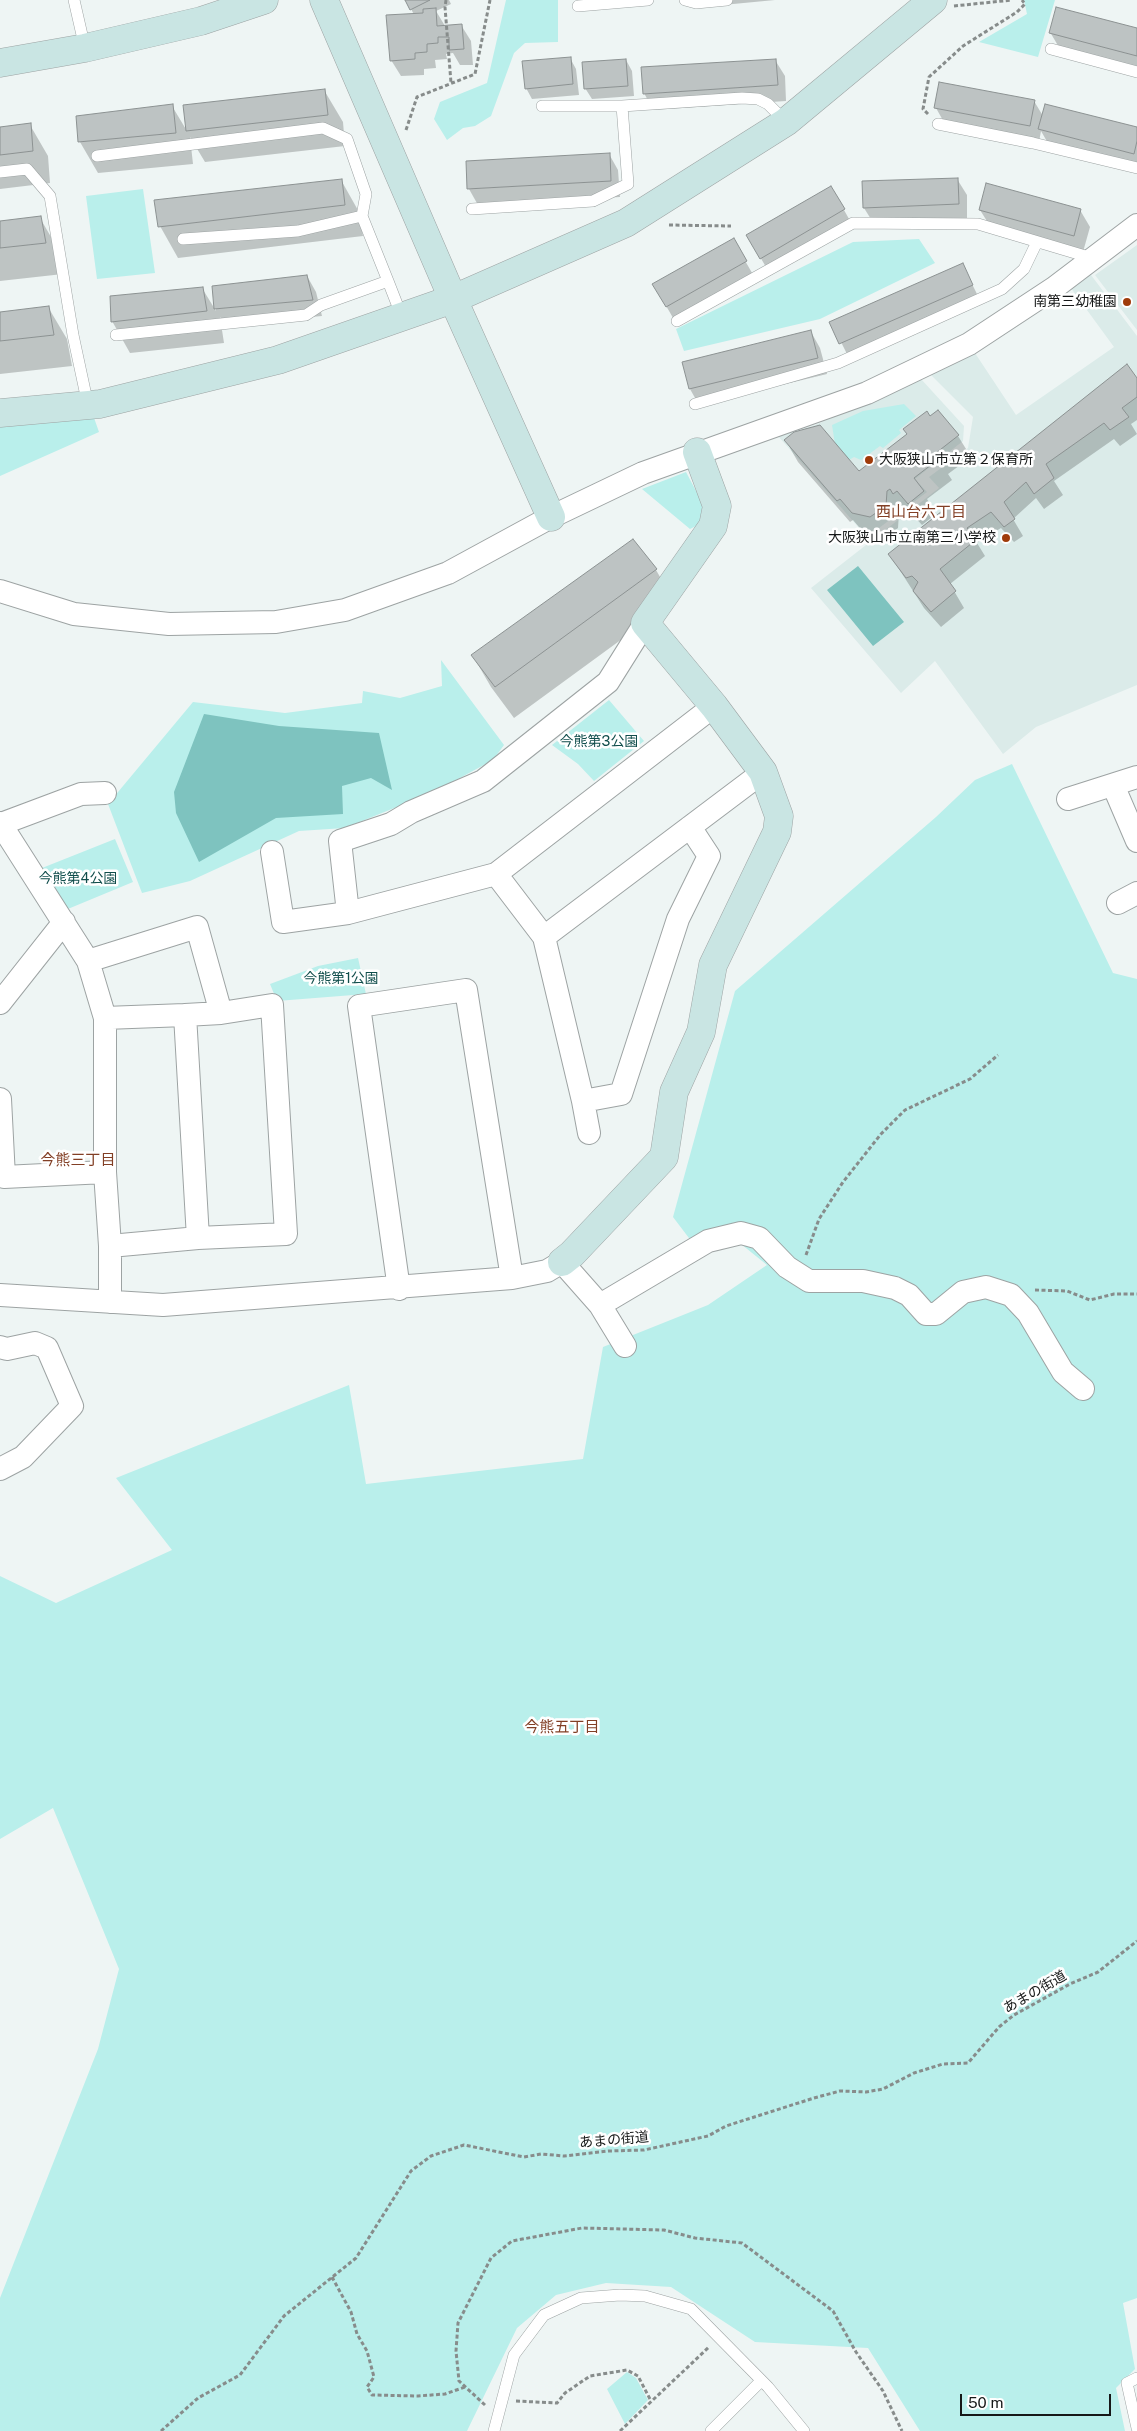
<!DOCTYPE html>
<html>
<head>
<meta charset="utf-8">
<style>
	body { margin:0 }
	#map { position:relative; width:1137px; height:2431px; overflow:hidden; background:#eef5f4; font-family:"Public Sans",sans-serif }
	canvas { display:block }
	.scale { position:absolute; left:960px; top:2394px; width:151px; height:22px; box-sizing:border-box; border:2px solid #161818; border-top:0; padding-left:6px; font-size:15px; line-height:18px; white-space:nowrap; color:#161818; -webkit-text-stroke:4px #fff; paint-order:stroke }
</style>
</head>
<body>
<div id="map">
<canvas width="1137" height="2431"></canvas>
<div class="scale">50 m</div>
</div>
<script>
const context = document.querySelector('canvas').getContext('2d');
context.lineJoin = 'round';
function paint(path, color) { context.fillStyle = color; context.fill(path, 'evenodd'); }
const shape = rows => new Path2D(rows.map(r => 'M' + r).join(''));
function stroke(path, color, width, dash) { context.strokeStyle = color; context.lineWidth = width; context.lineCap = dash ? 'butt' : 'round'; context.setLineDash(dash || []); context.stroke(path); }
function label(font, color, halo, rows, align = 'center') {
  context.font = font + ' "Public Sans","Noto Sans JP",sans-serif'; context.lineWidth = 5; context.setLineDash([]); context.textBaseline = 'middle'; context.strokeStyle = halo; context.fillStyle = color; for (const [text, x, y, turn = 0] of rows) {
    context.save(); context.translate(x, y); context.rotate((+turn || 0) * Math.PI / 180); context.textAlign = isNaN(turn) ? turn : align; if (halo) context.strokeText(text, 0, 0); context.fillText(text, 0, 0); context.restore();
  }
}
const built = shape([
	[1137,245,1137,330,1095,275],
	[1091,275,1137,336,1137,685,1036,727,1003,754,935,661,901,693,811,588,939,488,929,477,968,448,973,417,930,374,969,344,1016,415,1114,347,1065,280],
	[921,379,964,426,963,441,915,479,927,492,867,537,778,436,815,425]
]);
const green = shape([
	[506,0,558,0,558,42,525,43,514,53,491,116,475,126,463,128,447,140,434,119,440,102,487,83],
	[1024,0,1055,0,1038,57,979,42,1027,14],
	[143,189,155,273,97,279,86,196],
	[919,239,935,263,820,319,684,351,676,329,853,242],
	[904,404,916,416,899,430,901,433,883,448,880,446,861,460,854,457,849,460,835,444,832,425,863,411],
	[93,415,99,432,0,476,0,423],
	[686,472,704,506,702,523,690,529,642,489],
	[441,660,504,745,493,760,436,791,345,828,299,831,190,881,142,893,108,804,193,702,285,713,362,703,363,691,400,698,442,686],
	[609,700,644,741,594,781,578,764,552,745],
	[1012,764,1113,973,1137,979,1137,2298,1123,2303,1135,2369,1116,2388,1125,2431,920,2431,868,2348,755,2342,671,2287,606,2283,556,2295,517,2328,467,2431,0,2431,0,2298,98,2049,119,1969,53,1808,0,1839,0,1576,56,1603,172,1550,116,1478,349,1385,366,1484,583,1459,603,1347,708,1305,767,1265,741,1244,695,1246,673,1217,735,991,936,817,975,780],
	[115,839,133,882,63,911,37,870],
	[358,958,366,994,277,1001,270,984,318,966],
	[627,2372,636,2378,648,2400,625,2424,607,2389]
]);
const water = shape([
	[858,566,904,622,873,646,827,590],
	[204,714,279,726,379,733,392,790,371,778,342,786,343,814,276,818,199,862,176,813,174,792]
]);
const shadow = shape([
	[407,0,449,0,451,4,436,11,445,26,461,25,471,41,473,65,460,65,453,53,446,54,447,59,435,60,436,68,424,69,424,75,401,76,391,60,414,15],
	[697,0,775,0,702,7],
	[1137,29,1137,69,1060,49,1050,32],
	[570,58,576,69,579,95,532,99,526,88],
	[626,60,632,71,634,96,592,99,585,88],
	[775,60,785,76,786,101,653,110,644,93],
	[324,90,343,122,345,146,205,162,190,137,193,164,98,173,80,142,172,106,187,131,185,106],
	[1034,101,1043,116,1137,129,1137,168,1049,145,1041,131,1039,142,945,124,936,108],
	[30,125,48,156,50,183,0,189,0,128],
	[609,154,618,170,620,197,478,205,469,189],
	[957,179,967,195,967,220,874,224,864,208],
	[341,180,359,212,363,236,178,258,160,226],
	[831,187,853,226,770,274,748,236],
	[980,210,1080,210,1090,227,1083,252,990,226],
	[40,218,58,249,63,274,0,281,0,223],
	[733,240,755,278,676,323,654,285],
	[962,264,981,302,850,360,831,322],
	[307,276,316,292,322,316,225,325,220,317,224,343,130,353,112,321,202,288,216,311,213,287],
	[48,307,67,339,72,366,0,374,0,313],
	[811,332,820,348,827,374,699,405,690,389,683,363],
	[1137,381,1137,420,1131,424,1137,434,1120,446,1114,439,1054,481,1063,495,1044,509,1036,498,1013,519,1023,536,1014,542,1001,528,977,543,985,556,950,584,964,608,941,627,924,608,890,555],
	[938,411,958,436,971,457,948,474,952,480,927,499,936,514,922,525,910,512,907,515,903,510,899,513,898,528,883,539,865,534,853,520,850,522,798,462,786,441,859,473],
	[633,540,656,570,674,601,514,718,491,687,473,656]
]);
const building = shape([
	[405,0,430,0,410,10,405,0],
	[1056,7,1137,28,1137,56,1049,33,1056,7],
	[436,8,437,26,462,24,464,49,449,50,449,37,438,37,438,43,427,44,427,52,415,53,415,59,390,61,386,15,423,13,423,9,436,8],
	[571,57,573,84,525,89,522,61,571,57],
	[626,59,628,86,584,89,582,62,626,59],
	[776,59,778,85,643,94,641,67,776,59],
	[939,82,1035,100,1030,126,934,108,939,82],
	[325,89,328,115,186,131,183,105,325,89],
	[173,104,176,133,78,142,76,116,173,104],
	[1045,104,1137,127,1137,141,1134,154,1038,129,1045,104],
	[31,123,33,151,0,155,0,127,31,123],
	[610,153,611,181,467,189,466,161,610,153],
	[958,178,959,204,863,208,862,181,958,178],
	[342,179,345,205,158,227,154,200,342,179],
	[986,183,1081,209,1074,236,979,210,986,183],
	[831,186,845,209,760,259,746,235,831,186],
	[41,216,46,243,0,248,0,221,41,216],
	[734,238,747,261,666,307,652,284,734,238],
	[963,263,973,285,839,344,829,322,963,263],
	[307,275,313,300,214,309,212,286,307,275],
	[203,287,207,311,111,322,110,296,203,287],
	[49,306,54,335,0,341,0,312,49,306],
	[811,330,818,358,689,389,682,362,811,330],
	[1127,364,1137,378,1137,397,1122,408,1129,417,1110,430,1104,423,1046,464,1054,478,1034,494,1026,482,1004,502,1015,519,1004,527,991,512,967,528,977,539,940,569,956,591,931,612,913,591,918,582,912,576,906,578,888,554,1127,364],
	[938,410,959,435,936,453,940,458,914,478,924,491,908,504,897,491,893,494,890,489,887,491,886,506,870,517,852,513,840,499,837,501,784,440,794,432,820,425,859,471,907,434,903,429,927,411,930,416,938,410],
	[633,539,657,569,495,687,471,655,633,539]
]);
const path = shape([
	[446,0,445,7,451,83],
	[954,6,1012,0],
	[928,114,923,109,929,77,963,46,1017,12,1025,4,1022,0],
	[406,130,417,97,475,74,490,0],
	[669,225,731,226],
	[806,1255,819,1219,843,1182,881,1134,905,1110,970,1079,998,1055],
	[1035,1290,1067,1291,1090,1300,1114,1294,1137,1294],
	[332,2277,351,2312,357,2334,367,2351,374,2377,367,2387,372,2395,418,2396,445,2394,465,2387],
	[516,2401,557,2403,565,2393,590,2376,627,2370,638,2376,651,2401],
	[485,2405,459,2381,456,2351,458,2323,491,2258,512,2241,582,2228,664,2230,695,2238,742,2243,833,2311,856,2352,883,2391,902,2431],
	[161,2431,198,2398,240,2375,284,2316,356,2258,411,2171,431,2156,464,2145,524,2157,541,2154,564,2156,608,2151,644,2150,708,2136,726,2126,814,2098,840,2091,866,2092,883,2089,914,2073,943,2064,968,2063,999,2027,1014,2015,1070,1984,1098,1972,1137,1941],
	[620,2431,709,2347]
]);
const lane = shape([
	[74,0,85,48],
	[685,0,696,3,727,0],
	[578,6,648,0],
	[1051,49,1137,72],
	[542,106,622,106,742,98,758,99,768,104,786,122],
	[938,124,1033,143,1137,168],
	[97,156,323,128,347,139,366,194,362,216],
	[0,172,27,169,50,196,73,335,88,405],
	[472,209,593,201,628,184,622,106],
	[183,239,298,231,362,216,388,281],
	[677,321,853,223,978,224,1092,258],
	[116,335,306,315,321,305,388,281,402,317],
	[695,404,838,363,1002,289,1024,269,1037,242],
	[1137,2378,1127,2383,1137,2428],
	[494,2431,514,2355,544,2315,581,2298,620,2295,645,2296,691,2309,768,2387,804,2431],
	[711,2431,761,2381]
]);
const street = shape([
	[0,591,74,614,169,624,276,622,345,610,448,573,551,517,643,473,867,393,969,344,1054,288,1137,225],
	[1113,785,1137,841],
	[1068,799,1137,777],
	[0,823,88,961,105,1018,105,1172,110,1246,110,1302],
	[1,824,81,794,105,793],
	[690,827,709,856,678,919,621,1094,583,1101,544,937,763,772],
	[272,852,283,922,348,913,340,841,391,824,411,812,483,781,608,682,645,623],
	[496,874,544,937],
	[1118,903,1137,893],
	[348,913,496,874,714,706],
	[88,961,197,927,221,1013],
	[0,1003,64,922],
	[185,1015,221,1013,272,1005,286,1234,198,1238],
	[105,1018,185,1015,198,1238,110,1246],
	[0,1099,4,1177,105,1172],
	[583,1101,589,1133],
	[399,1289,359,1006,466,990,512,1278],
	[0,1295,163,1305,512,1278,547,1271,562,1262,600,1305,625,1346],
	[600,1305,708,1241,741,1233,759,1238,787,1267,809,1281,863,1281,895,1288,909,1295,926,1314,936,1314,963,1292,986,1287,1011,1295,1028,1313,1063,1372,1083,1389],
	[0,1347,7,1349,35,1343,47,1348,72,1406,23,1457,0,1469]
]);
const secondary = shape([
	[324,0,453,299,551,517],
	[0,63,85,48,201,21,264,0],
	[0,413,100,404,278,360,453,299,626,223,786,122,933,0],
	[562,1262,572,1254,664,1157,674,1092,701,1032,713,965,777,832,779,816,763,772,714,706,645,623,713,526,717,506,697,452]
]);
const markers = [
	[1127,302,5,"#9f3b0a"],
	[869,460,5,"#9f3b0a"],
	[1006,538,5,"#9f3b0a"]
];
const poiNames = [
	["南第三幼稚園",1117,302],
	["大阪狭山市立第２保育所",879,460,"left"],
	["大阪狭山市立南第三小学校",996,538]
];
const parkNames = [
	["今熊第3公園",599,742],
	["今熊第4公園",78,879],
	["今熊第1公園",341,979]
];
const streetNames = [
	["あまの街道",1035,1992,-30],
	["あまの街道",614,2140,-5]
];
const neighbourhoodNames = [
	["西山台六丁目",921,512],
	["今熊三丁目",78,1160],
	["今熊五丁目",562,1727]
];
paint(built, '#dbebe9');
paint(green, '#b9efeb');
paint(water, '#7ec3bf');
paint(shadow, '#0003');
paint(building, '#bdc3c3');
stroke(building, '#8c9292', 1);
stroke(lane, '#9da3a3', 12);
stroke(street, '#9da3a3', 24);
stroke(secondary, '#9da3a3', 29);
stroke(path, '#878c8b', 3, [4, 2.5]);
stroke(lane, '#fff', 11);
stroke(street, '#fff', 22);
stroke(secondary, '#c9e5e3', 28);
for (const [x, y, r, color] of markers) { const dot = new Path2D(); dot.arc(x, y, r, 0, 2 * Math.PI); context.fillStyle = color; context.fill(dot); stroke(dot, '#fff', 2); }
label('14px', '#161818', '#fff', poiNames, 'right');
label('14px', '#114e4c', '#fff', parkNames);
label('14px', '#161818', '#fff', streetNames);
label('15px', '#823f25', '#fff', neighbourhoodNames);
</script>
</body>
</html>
